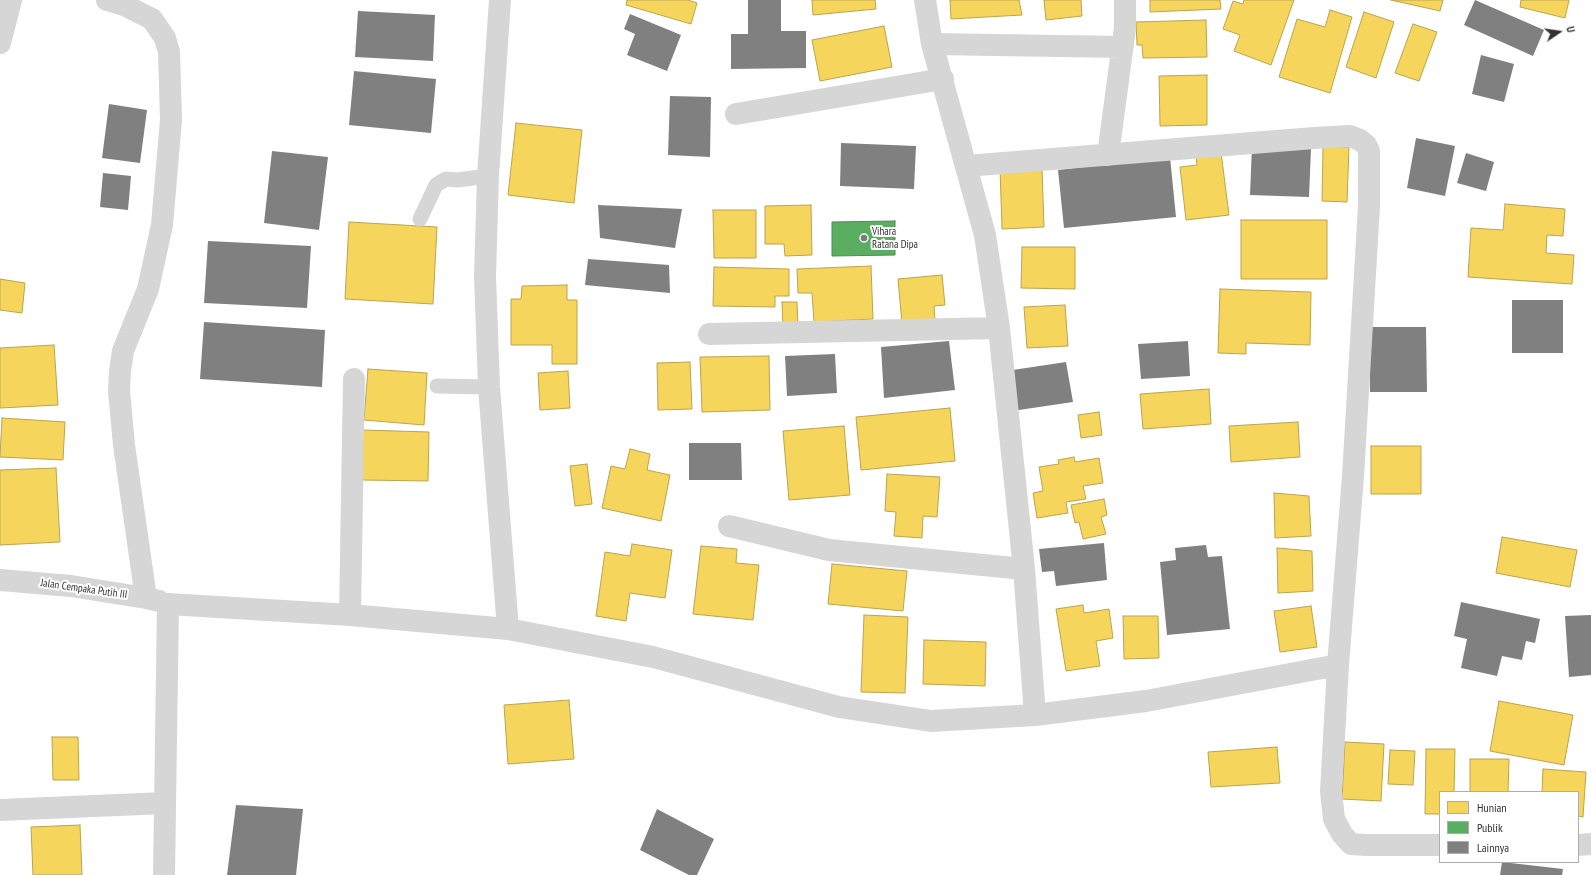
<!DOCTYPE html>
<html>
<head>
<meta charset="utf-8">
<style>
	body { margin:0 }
	#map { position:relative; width:1591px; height:875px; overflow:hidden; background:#fff; font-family:"PT Sans Narrow",sans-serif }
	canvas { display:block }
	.legend { position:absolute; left:1439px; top:791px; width:140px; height:72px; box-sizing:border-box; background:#fff; border:1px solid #adadad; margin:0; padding:5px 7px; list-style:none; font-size:12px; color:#323232 }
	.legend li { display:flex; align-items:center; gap:8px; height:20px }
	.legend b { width:20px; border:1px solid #adadad }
	.north { position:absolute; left:1539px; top:12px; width:40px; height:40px; -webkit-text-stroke:3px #fff; paint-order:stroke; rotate:77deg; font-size:11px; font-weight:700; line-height:16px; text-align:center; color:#323232 }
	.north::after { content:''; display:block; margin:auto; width:14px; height:18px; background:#323232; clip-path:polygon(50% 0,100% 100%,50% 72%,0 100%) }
</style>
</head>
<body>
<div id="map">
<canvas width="1591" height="875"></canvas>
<ul class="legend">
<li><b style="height:11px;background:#f6d55c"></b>Hunian</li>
<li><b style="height:11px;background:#5aae61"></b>Publik</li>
<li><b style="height:11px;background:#808080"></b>Lainnya</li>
</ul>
<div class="north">U</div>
</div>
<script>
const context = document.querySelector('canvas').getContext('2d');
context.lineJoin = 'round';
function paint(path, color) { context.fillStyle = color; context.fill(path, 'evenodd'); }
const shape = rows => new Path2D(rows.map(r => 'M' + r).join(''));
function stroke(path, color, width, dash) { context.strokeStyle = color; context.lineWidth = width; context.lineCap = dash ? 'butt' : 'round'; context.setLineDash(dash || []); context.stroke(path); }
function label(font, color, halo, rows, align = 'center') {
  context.font = font + ' "PT Sans Narrow",sans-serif'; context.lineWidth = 4; context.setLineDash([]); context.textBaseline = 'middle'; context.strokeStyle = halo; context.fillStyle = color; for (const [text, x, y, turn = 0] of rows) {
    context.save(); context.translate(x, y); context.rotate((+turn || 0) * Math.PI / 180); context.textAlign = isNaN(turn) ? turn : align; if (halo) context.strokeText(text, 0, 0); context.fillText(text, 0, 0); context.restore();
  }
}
const homes = shape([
	[627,0,688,0,697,3,691,24,626,5,627,0],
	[812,0,875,0,876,9,813,15,812,0],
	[950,0,1019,0,1022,15,951,19,950,0],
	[1044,0,1081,0,1082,16,1046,20,1044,0],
	[1150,0,1220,0,1221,9,1150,12,1150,0],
	[1244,0,1294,0,1271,65,1234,51,1240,35,1223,29,1233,1,1243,4,1244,0],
	[1391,0,1443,0,1440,11,1391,0],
	[1521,0,1569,0,1565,18,1520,7,1521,0],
	[1330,10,1352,17,1330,93,1279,77,1297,19,1325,27,1330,10],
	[1364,12,1394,22,1376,78,1346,67,1364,12],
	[1206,20,1207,57,1143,58,1142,45,1137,45,1136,22,1206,20],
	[1413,24,1437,32,1419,81,1395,73,1413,24],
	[884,26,892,67,820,81,812,40,884,26],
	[1207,75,1207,125,1160,126,1159,76,1207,75],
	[516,123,582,130,574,203,508,195,516,123],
	[1323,146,1349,147,1347,202,1322,201,1323,146],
	[1221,152,1229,215,1186,220,1180,167,1197,165,1196,155,1221,152],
	[1000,168,1042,168,1044,227,1002,229,1000,168],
	[1505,204,1565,209,1563,236,1547,235,1546,253,1574,255,1572,284,1468,277,1471,228,1503,230,1505,204],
	[811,205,812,255,785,256,784,244,765,244,765,206,811,205],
	[713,210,756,210,756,258,714,258,713,210],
	[1241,220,1327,220,1327,279,1241,279,1241,220],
	[349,222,437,227,433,304,345,299,349,222],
	[1022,247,1075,247,1075,289,1021,288,1022,247],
	[871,266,873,319,814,322,812,293,798,293,797,269,871,266],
	[714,267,789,269,789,296,775,296,775,307,713,306,714,267],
	[942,275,945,305,934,306,935,321,902,324,898,279,942,275],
	[0,279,25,283,22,313,0,310,0,279],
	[567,285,567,300,577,300,577,364,552,364,552,345,511,345,511,299,521,299,522,286,567,285],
	[1220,289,1311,292,1310,345,1246,343,1246,354,1218,353,1220,289],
	[782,302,797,302,798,327,783,327,782,302],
	[1065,305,1068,346,1027,348,1024,307,1065,305],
	[54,345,58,405,0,408,0,348,54,345],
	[769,356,770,410,702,412,700,357,769,356],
	[690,362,692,409,658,410,657,363,690,362],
	[368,369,427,373,424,425,364,420,368,369],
	[568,371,570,408,540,410,538,373,568,371],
	[1209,389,1211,424,1143,429,1140,394,1209,389],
	[950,408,955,461,861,470,856,417,950,408],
	[1099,412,1102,435,1081,438,1078,415,1099,412],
	[2,418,65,422,63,460,0,457,2,418],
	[1298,422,1300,457,1231,462,1229,426,1298,422],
	[844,426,850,495,789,500,783,431,844,426],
	[363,430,429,432,428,481,362,480,363,430],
	[1371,446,1421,446,1421,494,1371,494,1371,446],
	[630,449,650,454,647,470,670,475,661,521,602,508,611,466,625,469,630,449],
	[1074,457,1075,462,1099,458,1103,483,1083,486,1086,499,1066,502,1068,513,1037,518,1033,493,1043,491,1039,467,1059,464,1058,460,1074,457],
	[587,464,592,504,575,506,570,466,587,464],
	[56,468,60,542,0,545,0,470,56,468],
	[887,474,940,477,937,517,923,516,922,538,894,536,896,512,885,511,887,474],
	[1274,493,1309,496,1311,536,1275,538,1274,493],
	[1104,499,1107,515,1101,517,1106,534,1083,539,1079,522,1075,523,1071,505,1104,499],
	[1502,537,1577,550,1570,587,1496,573,1502,537],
	[632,544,672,550,665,598,630,593,626,621,596,616,605,552,630,556,632,544],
	[701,546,737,549,736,563,759,565,753,620,693,614,701,546],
	[1277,548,1312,551,1313,591,1278,593,1277,548],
	[832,564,907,571,903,611,828,604,832,564],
	[1083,605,1084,613,1109,609,1113,638,1096,641,1100,666,1066,671,1056,609,1083,605],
	[1311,606,1317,647,1280,652,1274,611,1311,606],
	[864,615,908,617,905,693,861,692,864,615],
	[1123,616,1158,616,1159,658,1124,659,1123,616],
	[924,640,986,642,985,686,923,684,924,640],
	[569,700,574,759,508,764,504,705,569,700],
	[1499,701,1573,715,1564,765,1490,751,1499,701],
	[52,737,78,737,79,780,53,780,52,737],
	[1345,742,1384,744,1381,801,1342,799,1345,742],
	[1277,747,1280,783,1211,787,1208,752,1277,747],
	[1426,749,1455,749,1454,792,1440,792,1440,814,1425,814,1426,749],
	[1390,750,1415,751,1413,785,1388,784,1390,750],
	[1470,759,1509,759,1508,792,1470,792,1470,759],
	[1543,769,1586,772,1583,817,1578,816,1578,792,1542,792,1543,769],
	[80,825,82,875,33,875,31,827,80,825]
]);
const public = shape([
	[895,221,895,255,832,256,832,222,895,221]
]);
const building = shape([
	[748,0,781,0,781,31,806,31,806,68,731,69,731,34,748,34],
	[1475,0,1544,30,1533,56,1464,25],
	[358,11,435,15,433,61,355,57],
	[630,14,681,35,667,71,627,55,635,34,624,29],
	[1481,55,1514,64,1504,102,1472,94],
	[354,71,436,79,431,133,349,125],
	[670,96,711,97,710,157,668,155],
	[109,104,147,110,140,163,102,158],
	[1416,138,1455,146,1445,196,1407,188],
	[841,143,916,146,914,189,840,186],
	[1252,146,1311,149,1309,197,1250,195],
	[272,151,328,157,319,230,264,223],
	[1466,153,1494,162,1486,191,1457,183],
	[1170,157,1176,217,1064,228,1058,170],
	[103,173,131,176,128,210,100,207],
	[598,205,682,209,675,248,600,238],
	[208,241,311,246,307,308,204,303],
	[588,259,669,265,670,293,585,285],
	[1512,300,1563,300,1563,353,1512,353],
	[204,322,325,330,322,387,200,379],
	[1369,327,1426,327,1427,392,1370,392],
	[949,341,955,390,884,398,881,347],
	[1188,341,1190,376,1141,379,1138,344],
	[835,354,837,393,787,396,785,356],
	[1066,362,1073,402,1012,411,1006,371],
	[689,443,741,443,742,480,689,480],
	[1104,543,1107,580,1056,586,1054,571,1042,572,1039,549],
	[1206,545,1208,557,1222,556,1230,629,1167,635,1160,562,1176,560,1175,548],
	[1461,602,1540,619,1535,643,1526,641,1522,660,1502,656,1497,676,1461,668,1467,639,1454,636],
	[1591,615,1591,675,1569,677,1565,616],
	[236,805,303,809,296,875,227,875],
	[657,809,714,839,697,875,689,875,640,850],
	[1502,862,1563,869,1562,875,1500,875]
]);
const service = shape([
	[420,219,436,185,446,179,458,180,488,176],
	[437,386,489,387]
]);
const minor = shape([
	[107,0,124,5,152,19,165,38,169,52,171,120,162,225,148,289,123,351,120,371,119,391,124,445,146,598],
	[500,0,488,176,485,276,489,387,508,629,653,657,839,707,931,721,1035,715,1146,701,1338,665],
	[925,0,932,44,985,235,999,328,1024,569,1035,715],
	[0,43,11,0],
	[932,44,1122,47],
	[736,114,943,79],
	[1108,155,1125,28,1125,0],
	[966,166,1314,138,1350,136,1360,140,1366,145,1369,151,1369,206,1353,476,1338,665,1331,791,1334,819,1342,834,1351,844,1366,845,1440,845],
	[709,334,999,328],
	[729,526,829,550,1024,569],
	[0,580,71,586,146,598,159,601],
	[350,615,354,379],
	[0,810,165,803],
	[1578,845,1591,844],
	[164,875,168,604,350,615,508,629]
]);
const markers = [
	[864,238,4,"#7a7a7a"]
];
const poiNames = [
	["Vihara",872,232],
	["Ratana Dipa",872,245]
];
const streetNames = [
	["Jalan Cempaka Putih III",84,589,8]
];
paint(homes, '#f6d55c');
stroke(homes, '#bba44f', 1);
paint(public, '#5aae61');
stroke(public, '#4e8953', 1);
paint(building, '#808080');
stroke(service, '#d6d6d6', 15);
stroke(minor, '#d6d6d6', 22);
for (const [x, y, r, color] of markers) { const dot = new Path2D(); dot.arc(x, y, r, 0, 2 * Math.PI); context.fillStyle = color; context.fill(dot); stroke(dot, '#fff', 1.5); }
label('11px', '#323232', '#fff', poiNames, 'left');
label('11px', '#323232', '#fff', streetNames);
</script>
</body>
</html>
